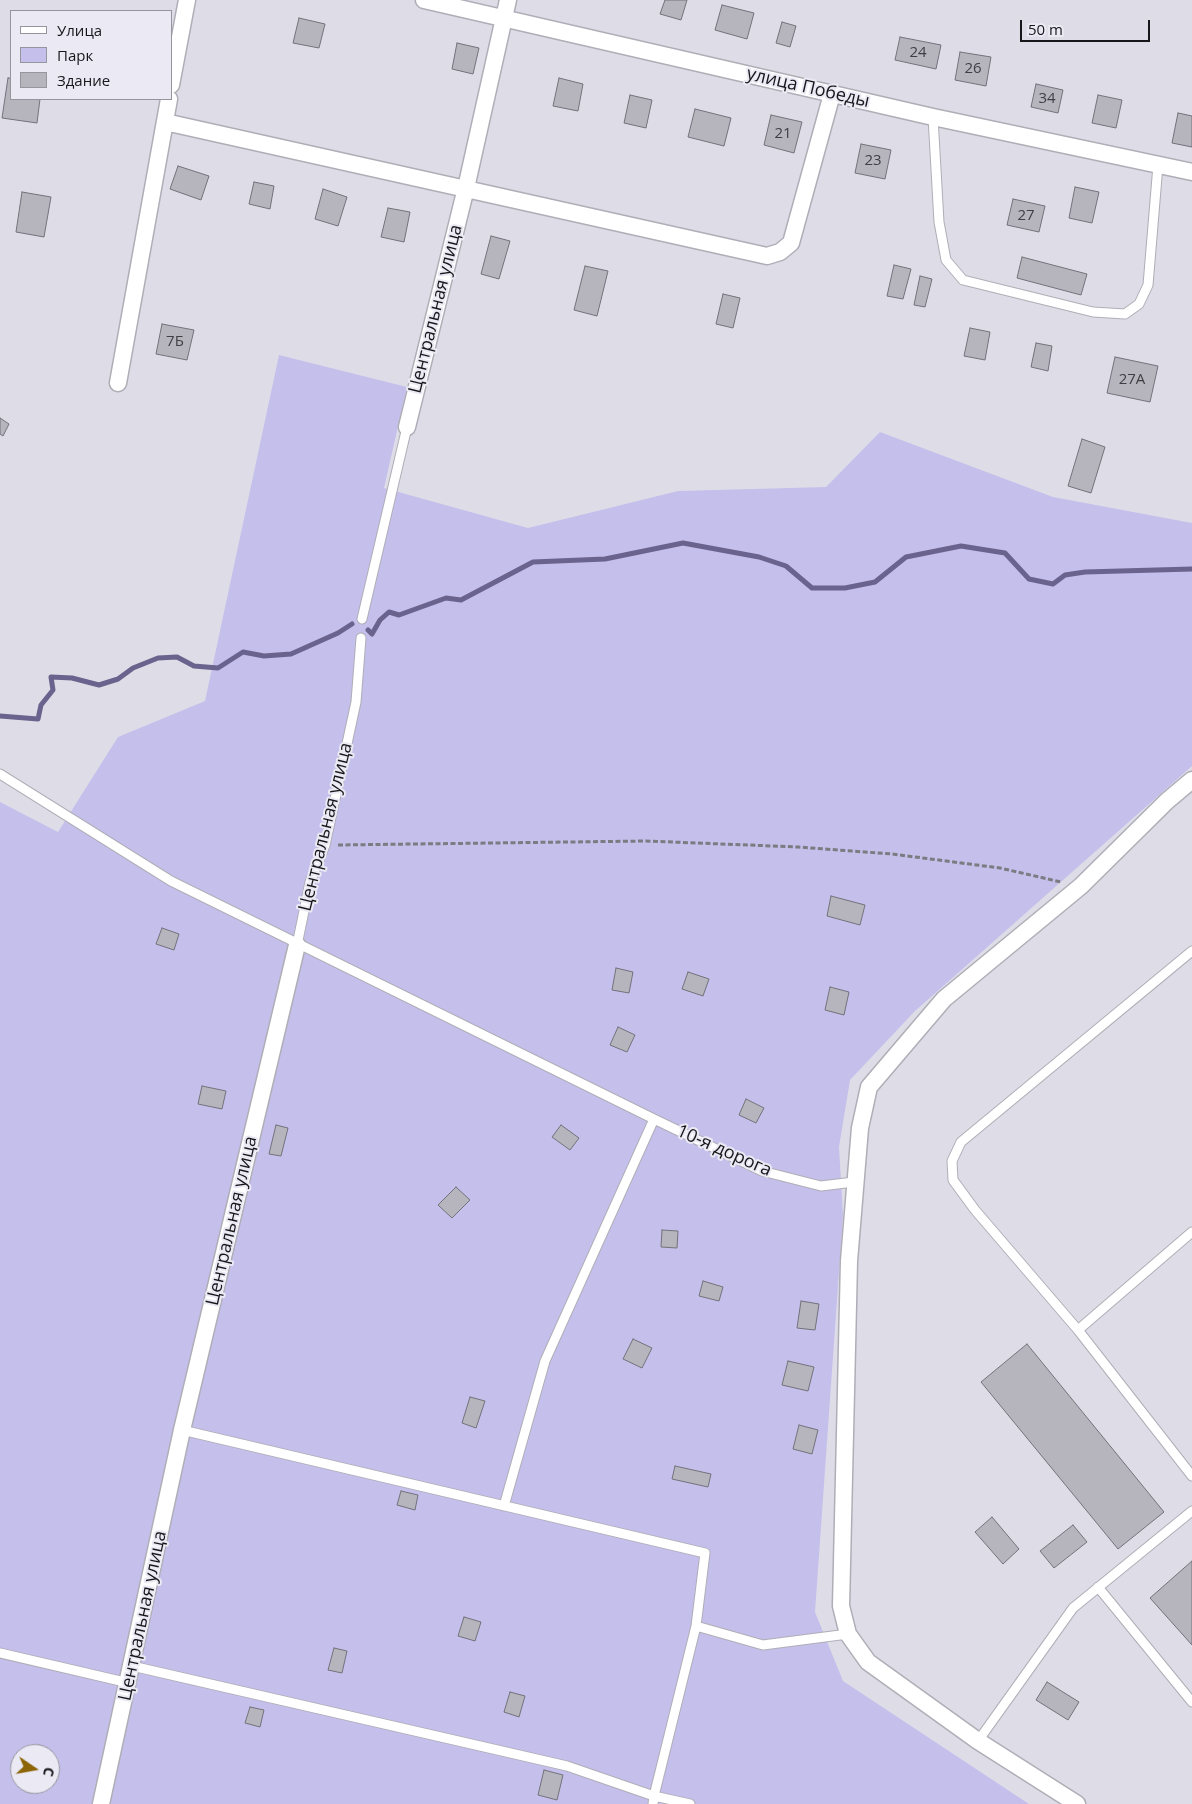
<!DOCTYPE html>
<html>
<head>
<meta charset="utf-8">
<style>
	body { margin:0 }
	#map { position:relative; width:1192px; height:1804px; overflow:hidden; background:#dedde7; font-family:"Open Sans",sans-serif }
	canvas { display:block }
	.legend { position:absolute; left:10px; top:10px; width:162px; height:90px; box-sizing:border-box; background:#ebeaf4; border:1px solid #96959d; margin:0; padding:6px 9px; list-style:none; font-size:15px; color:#17161a }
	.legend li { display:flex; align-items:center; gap:10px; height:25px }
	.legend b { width:25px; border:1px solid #96959d }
	.north { position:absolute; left:10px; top:1744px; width:50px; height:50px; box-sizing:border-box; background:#ebeaf4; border:1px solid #96959d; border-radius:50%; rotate:102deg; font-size:14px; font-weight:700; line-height:20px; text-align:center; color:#17161a }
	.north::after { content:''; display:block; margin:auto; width:18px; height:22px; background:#8d6507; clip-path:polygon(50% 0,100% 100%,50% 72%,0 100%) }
	.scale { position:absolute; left:1020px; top:20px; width:130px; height:22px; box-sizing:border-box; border:2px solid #17161a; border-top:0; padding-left:6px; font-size:15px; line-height:18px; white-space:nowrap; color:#17161a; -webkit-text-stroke:4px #ebeaf4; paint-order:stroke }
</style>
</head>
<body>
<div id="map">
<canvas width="1192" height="1804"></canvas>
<ul class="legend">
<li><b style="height:6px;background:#fff"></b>Улица</li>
<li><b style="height:14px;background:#c5bfec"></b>Парк</li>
<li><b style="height:14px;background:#b6b5be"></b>Здание</li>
</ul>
<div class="north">С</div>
<div class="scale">50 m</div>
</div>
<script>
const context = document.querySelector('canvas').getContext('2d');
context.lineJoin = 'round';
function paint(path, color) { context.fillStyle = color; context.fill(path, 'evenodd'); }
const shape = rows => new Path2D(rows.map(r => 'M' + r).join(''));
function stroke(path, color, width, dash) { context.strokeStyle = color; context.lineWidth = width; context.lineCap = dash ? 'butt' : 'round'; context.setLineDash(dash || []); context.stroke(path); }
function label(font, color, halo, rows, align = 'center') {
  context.font = font + ' "Open Sans",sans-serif'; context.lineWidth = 4; context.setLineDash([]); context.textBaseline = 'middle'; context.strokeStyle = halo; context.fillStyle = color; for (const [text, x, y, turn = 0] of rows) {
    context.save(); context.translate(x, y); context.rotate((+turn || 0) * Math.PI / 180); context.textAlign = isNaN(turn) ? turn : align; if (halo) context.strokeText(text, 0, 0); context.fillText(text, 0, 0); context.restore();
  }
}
const green = shape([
	[279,355,407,387,384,488,528,528,678,491,826,487,880,432,1053,497,1192,523,1192,766,915,1011,850,1080,839,1147,843,1215,815,1612,843,1681,1029,1804,0,1804,0,802,58,832,118,737,205,701],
	[20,1754,50,1754,50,1784,20,1784]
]);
const stream = shape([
	[368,630,372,634,380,620,389,612,399,615,446,598,461,600,533,562,605,559,683,543,759,557,786,566,812,588,845,588,875,582,906,557,961,546,1005,553,1029,579,1053,584,1065,575,1085,572,1192,569],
	[0,716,38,719,41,705,53,690,51,677,72,678,99,685,118,679,133,668,158,658,177,657,194,666,218,668,243,652,264,656,291,654,338,633,352,624]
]);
const building = shape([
	[665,0,687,0,681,20,660,14,665,0],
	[722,5,754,13,747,39,715,30,722,5],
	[299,18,325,24,319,48,293,43,299,18],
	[782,22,796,26,790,47,776,43,782,22],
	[900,37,941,45,936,69,895,60,900,37],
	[457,43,479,48,473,74,452,69,457,43],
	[960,52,991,57,986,86,955,80,960,52],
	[8,78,11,78,11,99,40,99,37,123,2,118,8,78],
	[559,78,583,84,578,111,553,106,559,78],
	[1036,84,1063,90,1058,113,1031,107,1036,84],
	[630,95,652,100,646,128,624,123,630,95],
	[1098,95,1122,100,1116,128,1092,123,1098,95],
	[695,109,731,118,724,146,688,137,695,109],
	[1178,113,1192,116,1192,147,1172,143,1178,113],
	[771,115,802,122,794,153,764,145,771,115],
	[861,144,891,150,885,179,855,173,861,144],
	[178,166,209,176,201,200,170,189,178,166],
	[254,182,274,186,270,209,249,204,254,182],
	[1075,187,1099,192,1092,223,1069,218,1075,187],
	[323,189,347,197,338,226,315,219,323,189],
	[22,192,51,197,44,237,16,232,22,192],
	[1013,199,1045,206,1039,232,1007,225,1013,199],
	[388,208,410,212,404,242,381,237,388,208],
	[491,236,510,241,499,279,481,274,491,236],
	[1022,257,1087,274,1081,295,1017,278,1022,257],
	[894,265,911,269,903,299,887,296,894,265],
	[585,266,608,271,597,316,574,310,585,266],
	[920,276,932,279,925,307,914,305,920,276],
	[723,294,740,298,733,328,716,324,723,294],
	[162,324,194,330,187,360,156,354,162,324],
	[970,328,990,332,985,360,964,356,970,328],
	[1036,343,1052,346,1048,371,1031,367,1036,343],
	[1115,357,1158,366,1150,402,1107,393,1115,357],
	[0,418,9,424,3,436,0,434,0,418],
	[1082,439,1105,447,1091,493,1068,486,1082,439],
	[831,896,865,905,860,925,827,916,831,896],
	[162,928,179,934,174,950,156,944,162,928],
	[616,968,633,972,629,993,612,990,616,968],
	[688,972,709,979,703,996,682,989,688,972],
	[830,987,849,992,844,1015,825,1010,830,987],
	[618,1027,635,1035,627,1052,610,1045,618,1027],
	[202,1086,226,1091,222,1109,198,1104,202,1086],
	[746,1099,764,1108,756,1123,739,1115,746,1099],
	[276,1125,288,1128,281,1156,269,1154,276,1125],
	[561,1125,579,1138,570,1150,552,1137,561,1125],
	[456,1187,470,1200,452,1218,438,1205,456,1187],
	[662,1230,678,1231,677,1248,661,1247,662,1230],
	[703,1281,723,1287,719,1301,699,1296,703,1281],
	[801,1301,819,1304,815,1330,797,1328,801,1301],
	[633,1339,652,1348,642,1368,623,1359,633,1339],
	[1027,1344,1164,1512,1118,1549,981,1382,1027,1344],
	[788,1361,814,1367,808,1391,782,1385,788,1361],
	[470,1397,485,1401,476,1428,462,1423,470,1397],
	[799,1425,818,1430,812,1454,793,1449,799,1425],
	[675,1466,711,1474,708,1487,672,1479,675,1466],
	[401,1491,418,1495,415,1510,397,1505,401,1491],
	[992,1517,1019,1549,1003,1564,975,1532,992,1517],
	[1073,1525,1087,1542,1054,1568,1040,1551,1073,1525],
	[1192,1561,1192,1645,1150,1598,1192,1561],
	[464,1617,481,1622,475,1641,458,1636,464,1617],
	[334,1648,347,1651,342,1673,328,1670,334,1648],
	[1047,1682,1079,1702,1068,1720,1036,1700,1047,1682],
	[510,1692,525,1696,519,1717,504,1712,510,1692],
	[250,1707,264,1710,260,1727,245,1723,250,1707],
	[544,1770,563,1775,557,1800,538,1795,544,1770]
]);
const path = shape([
	[338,845,646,841,798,847,892,854,1000,868,1061,882]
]);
const lane = shape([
	[933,117,939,222,946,260,963,280,1093,312,1125,314,1139,304,1148,285,1158,165],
	[362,619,407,427],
	[0,774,171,881,654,1119,762,1171,821,1186,854,1182],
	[297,945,310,882,325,845,356,702,361,638],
	[1192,951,961,1142,952,1161,953,1180,975,1210,1078,1330,1192,1476],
	[1078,1330,1192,1232],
	[504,1506,545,1361,654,1119],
	[1098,1587,1192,1702],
	[696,1626,763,1645,848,1634],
	[0,1653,129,1683],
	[132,1666,567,1766,654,1796,696,1626,705,1553,182,1430],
	[978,1741,1073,1608,1192,1511],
	[653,1804,654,1796,690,1804]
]);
const street = shape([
	[424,0,933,117,1192,172],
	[171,85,187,0],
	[165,122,767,256,780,252,791,243,832,94],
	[118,383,169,99],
	[407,427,466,188,508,0],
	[101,1804,182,1430,297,945],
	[1077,1804,978,1741,868,1662,848,1634,841,1606,849,1261,860,1128,869,1087,944,999,1081,886,1167,801,1192,780]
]);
const numberNames = [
	["24",918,53],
	["26",973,69],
	["34",1047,99],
	["21",783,134],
	["23",873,161],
	["27",1026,216],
	["7Б",175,342],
	["27А",1132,380]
];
const streetNames = [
	["улица Победы",808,88,13],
	["Центральная улица",436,309,-76],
	["Центральная улица",326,827,-76],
	["10-я дорога",724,1151,24],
	["Центральная улица",232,1221,-77],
	["Центральная улица",143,1616,-78]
];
paint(green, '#c5bfec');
stroke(stream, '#6a638d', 5);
paint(building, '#b6b5be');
stroke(building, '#73727b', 1);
stroke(lane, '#afaeb7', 11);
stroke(street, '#afaeb7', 19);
stroke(path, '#7c7b82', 3, [5, 2.5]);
stroke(lane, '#fff', 9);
stroke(street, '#fff', 16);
label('15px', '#3f3e43', null, numberNames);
label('18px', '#17161a', '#ebeaf4', streetNames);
</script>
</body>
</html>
